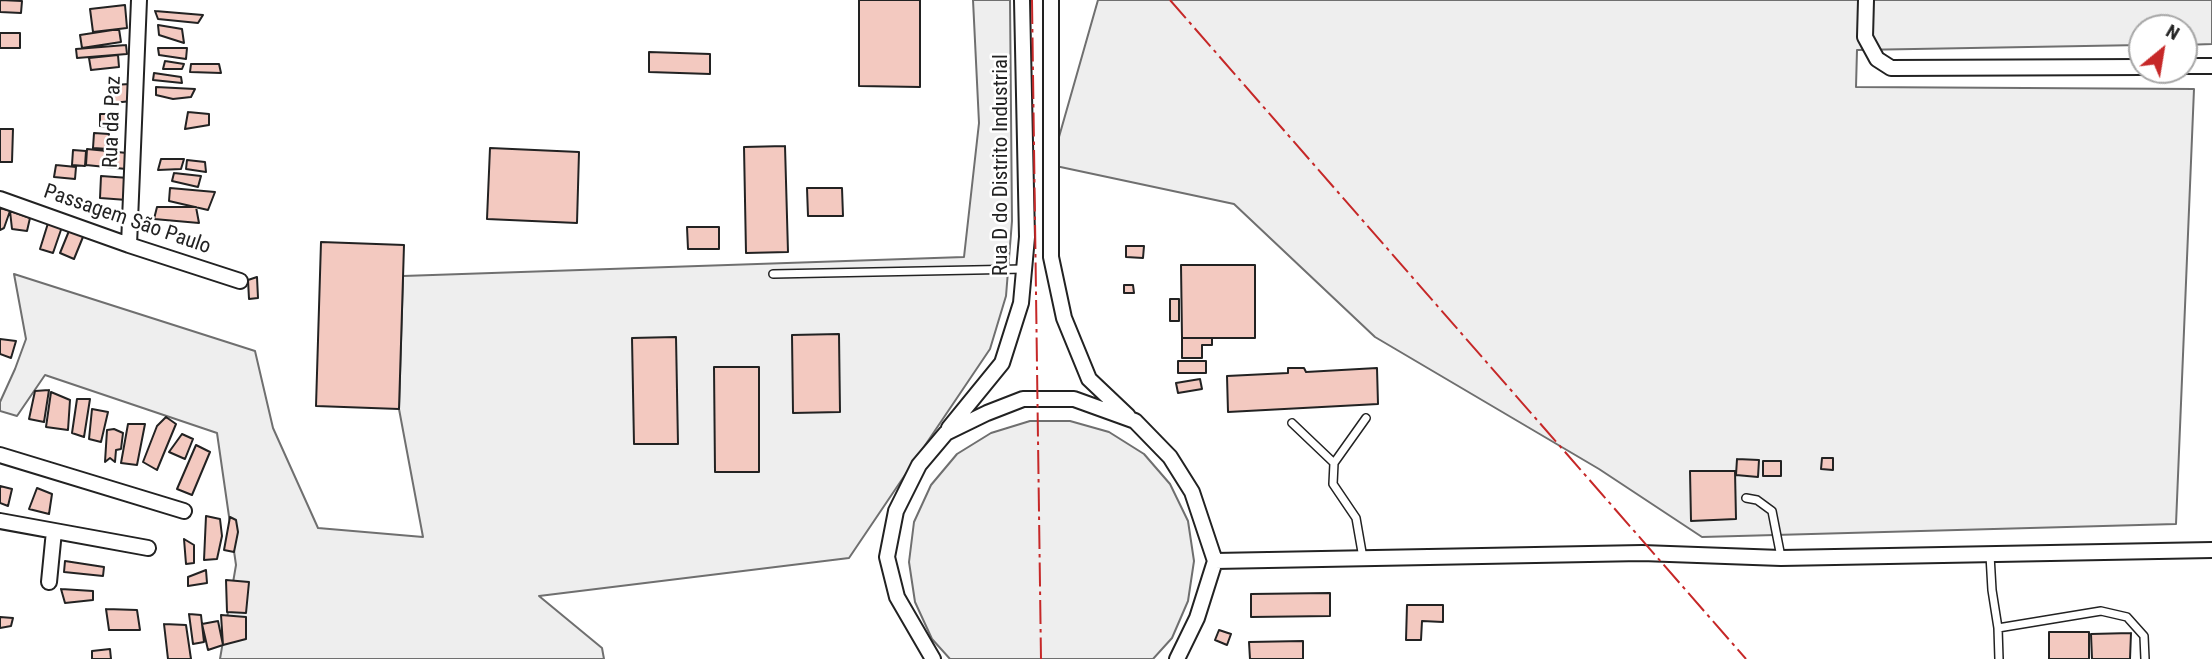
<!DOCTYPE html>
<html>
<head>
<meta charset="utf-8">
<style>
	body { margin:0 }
	#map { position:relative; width:2212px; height:659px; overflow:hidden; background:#fff; font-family:"Roboto Condensed",sans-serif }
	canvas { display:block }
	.north { position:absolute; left:2128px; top:14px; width:70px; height:70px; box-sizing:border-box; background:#fff; border:2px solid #a7a7a7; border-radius:50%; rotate:30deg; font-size:19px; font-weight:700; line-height:28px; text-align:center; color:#222 }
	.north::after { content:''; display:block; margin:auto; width:24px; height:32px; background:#c62828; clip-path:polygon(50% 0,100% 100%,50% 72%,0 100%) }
</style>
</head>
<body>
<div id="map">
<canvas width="2212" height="659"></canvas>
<div class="north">N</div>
</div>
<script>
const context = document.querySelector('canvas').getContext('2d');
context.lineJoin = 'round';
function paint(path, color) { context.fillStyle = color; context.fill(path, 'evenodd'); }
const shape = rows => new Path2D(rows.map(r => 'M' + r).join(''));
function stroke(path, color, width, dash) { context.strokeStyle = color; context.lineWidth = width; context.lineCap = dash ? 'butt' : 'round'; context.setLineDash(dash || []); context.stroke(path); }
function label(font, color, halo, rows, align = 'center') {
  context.font = font + ' "Roboto Condensed",sans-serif'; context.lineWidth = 5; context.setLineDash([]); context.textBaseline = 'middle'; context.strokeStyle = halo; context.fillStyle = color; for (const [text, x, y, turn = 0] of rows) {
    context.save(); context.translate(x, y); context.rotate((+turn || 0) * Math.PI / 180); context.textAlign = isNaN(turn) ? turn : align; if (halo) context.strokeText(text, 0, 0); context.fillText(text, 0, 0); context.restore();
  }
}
const green = shape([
	[973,0,1010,0,1012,221,1006,296,990,349,849,558,539,596,602,648,604,659,220,659,236,565,217,433,45,375,17,416,0,411,0,402,15,369,26,339,14,274,255,351,273,428,318,528,423,537,399,409,403,276,964,257,979,123,973,0],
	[1098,0,2212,0,2212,44,2184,45,2184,28,2142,28,2142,45,1857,50,1856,87,2194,89,2176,524,1702,537,1599,469,1375,337,1234,204,1051,165,1098,0],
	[1030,421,1070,421,1109,432,1144,454,1170,484,1188,521,1194,561,1188,601,1172,638,1153,659,950,659,932,639,915,602,909,562,914,522,931,485,957,454,991,433,1030,421]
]);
const building = shape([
	[0,0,22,1,21,13,0,12,0,0],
	[859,0,920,0,920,87,859,86,859,0],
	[125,5,127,28,93,32,90,9,125,5],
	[155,11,203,15,198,23,158,19,155,11],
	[158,25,182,29,184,43,159,35,158,25],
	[119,29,121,42,82,48,80,35,119,29],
	[0,33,20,33,20,48,0,48,0,33],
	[126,45,127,54,77,58,76,49,126,45],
	[158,48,187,48,186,59,159,55,158,48],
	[649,52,710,54,710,74,649,72,649,52],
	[118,55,119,67,91,70,89,58,118,55],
	[165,61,184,64,182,69,163,69,165,61],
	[191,64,219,64,221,73,190,72,191,64],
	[154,73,181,77,182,83,153,80,154,73],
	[131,84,132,101,112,103,110,85,131,84],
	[156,87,195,89,191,97,173,99,156,95,156,87],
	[188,112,209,114,209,125,185,129,188,112],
	[100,114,119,114,119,127,100,126,100,114],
	[0,129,13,129,12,162,0,162,0,129],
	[94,133,109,134,108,149,93,148,94,133],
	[785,146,788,252,746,253,744,147,785,146],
	[490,148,579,152,577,223,487,219,490,148],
	[87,149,127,153,126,169,86,165,87,149],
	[73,150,86,151,85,166,72,165,73,150],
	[161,159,184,159,181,169,158,170,161,159],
	[187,160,205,162,206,172,186,169,187,160],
	[56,165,76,167,75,179,54,177,56,165],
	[174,173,201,176,198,187,172,181,174,173],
	[101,176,129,178,127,200,100,198,101,176],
	[170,188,215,192,208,210,169,201,170,188],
	[807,188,842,188,843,216,808,216,807,188],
	[157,207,196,207,199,223,154,219,157,207],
	[0,208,10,211,4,228,0,230,0,208],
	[10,211,30,218,27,231,12,229,10,211],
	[49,220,63,224,53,253,40,249,49,220],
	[71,226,85,232,74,259,60,253,71,226],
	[687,227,719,227,719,249,688,249,687,227],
	[321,242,404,245,399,409,316,406,321,242],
	[1126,246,1144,246,1143,258,1126,257,1126,246],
	[1181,265,1255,265,1255,338,1182,338,1181,265],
	[257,277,258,298,249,299,248,280,257,277],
	[1124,285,1133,285,1134,293,1124,293,1124,285],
	[1170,299,1179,299,1179,321,1170,321,1170,299],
	[839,334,840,412,793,413,792,335,839,334],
	[676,337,678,444,634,444,632,338,676,337],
	[1182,338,1212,338,1212,345,1202,345,1202,358,1182,358,1182,338],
	[0,339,16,341,11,358,0,354,0,339],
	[1178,361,1206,361,1206,373,1178,373,1178,361],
	[714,367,759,367,759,472,715,472,714,367],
	[1288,368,1304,368,1306,372,1377,368,1378,404,1228,412,1227,376,1288,373,1288,368],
	[1200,379,1202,389,1178,393,1176,383,1200,379],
	[49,390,44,422,29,419,35,391,49,390],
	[51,392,70,400,68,430,46,427,51,392],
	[77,399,90,399,84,437,72,433,77,399],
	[92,409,108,412,101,442,89,439,92,409],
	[166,417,176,424,157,470,143,462,157,426,166,417],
	[128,424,145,424,137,465,121,463,128,424],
	[114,429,123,433,121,449,116,450,115,462,110,458,105,462,107,430,114,429],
	[182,434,193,439,185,459,169,452,182,434],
	[196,445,210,452,192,495,177,489,196,445],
	[1822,458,1833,458,1833,470,1821,469,1822,458],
	[1737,459,1759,460,1758,477,1736,475,1737,459],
	[1763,461,1781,461,1781,476,1763,476,1763,461],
	[1690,471,1735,471,1736,519,1691,521,1690,471],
	[0,486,12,489,8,506,0,503,0,486],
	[37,488,52,494,49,514,29,509,37,488],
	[206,516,220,519,222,536,217,559,204,560,206,516],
	[230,517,236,520,238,532,234,552,224,550,230,517],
	[184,539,194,545,194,563,186,564,184,539],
	[65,561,104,567,103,576,64,572,65,561],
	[206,570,207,583,188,586,188,577,206,570],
	[226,580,249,582,246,613,227,612,226,580],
	[61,589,93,591,93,600,65,603,61,589],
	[1330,593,1330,616,1251,617,1251,594,1330,593],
	[1407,605,1443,605,1443,622,1422,621,1421,640,1406,640,1407,605],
	[106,609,137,610,140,630,109,630,106,609],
	[189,614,201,615,204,642,193,644,189,614],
	[221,615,246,617,246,639,223,645,221,615],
	[0,617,13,618,11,626,0,628,0,617],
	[218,621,223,645,208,650,202,624,218,621],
	[164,624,186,625,191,659,168,659,164,624],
	[1219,630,1231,634,1227,645,1215,640,1219,630],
	[2049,632,2089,632,2089,659,2049,659,2049,632],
	[2131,633,2130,659,2092,659,2091,634,2131,633],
	[1303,641,1303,659,1250,659,1249,642,1303,641],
	[110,649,111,659,92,659,92,651,110,649]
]);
const service = shape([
	[773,274,1024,269],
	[1292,423,1334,463],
	[1746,498,1757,500,1772,511,1781,557],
	[1990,555,1992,590,1998,628,1999,659],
	[1363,558,1356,518,1333,484,1334,463,1366,418],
	[1998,628,2101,611,2127,617,2144,636,2145,659]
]);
const minor = shape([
	[1051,0,1051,257,1064,318,1089,379,1128,416],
	[1866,0,1865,37,1877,59,1891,68,2142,67],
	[2184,66,2212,66],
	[0,199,129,245,240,281],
	[129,245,139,0],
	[949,428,1002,363,1021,303,1027,237,1022,0],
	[0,455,184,511],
	[0,521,148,548],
	[1215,561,1642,553,1781,558,2212,550],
	[49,582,54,531],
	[933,659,897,597,887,557,896,511,919,465,946,433,987,413,1023,399,1074,399,1135,421,1170,457,1192,492,1215,561,1197,618,1177,659]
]);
const power = shape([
	[1032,0,1041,659],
	[1170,0,1746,659]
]);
const streetNames = [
	["Rua da Paz",113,122,-88],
	["Rua D do Distrito Industrial",1002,165,-90],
	["Passagem São Paulo",127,220,19]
];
paint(green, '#eee');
stroke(green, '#6f6f6f', 2);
paint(building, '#f3c9c0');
stroke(building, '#222', 2);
stroke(service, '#222', 10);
stroke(minor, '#222', 18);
stroke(service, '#fff', 7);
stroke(minor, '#fff', 14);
stroke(power, '#c62828', 2, [24, 5, 3.5, 5]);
label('21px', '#222', '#fff', streetNames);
</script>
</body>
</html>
